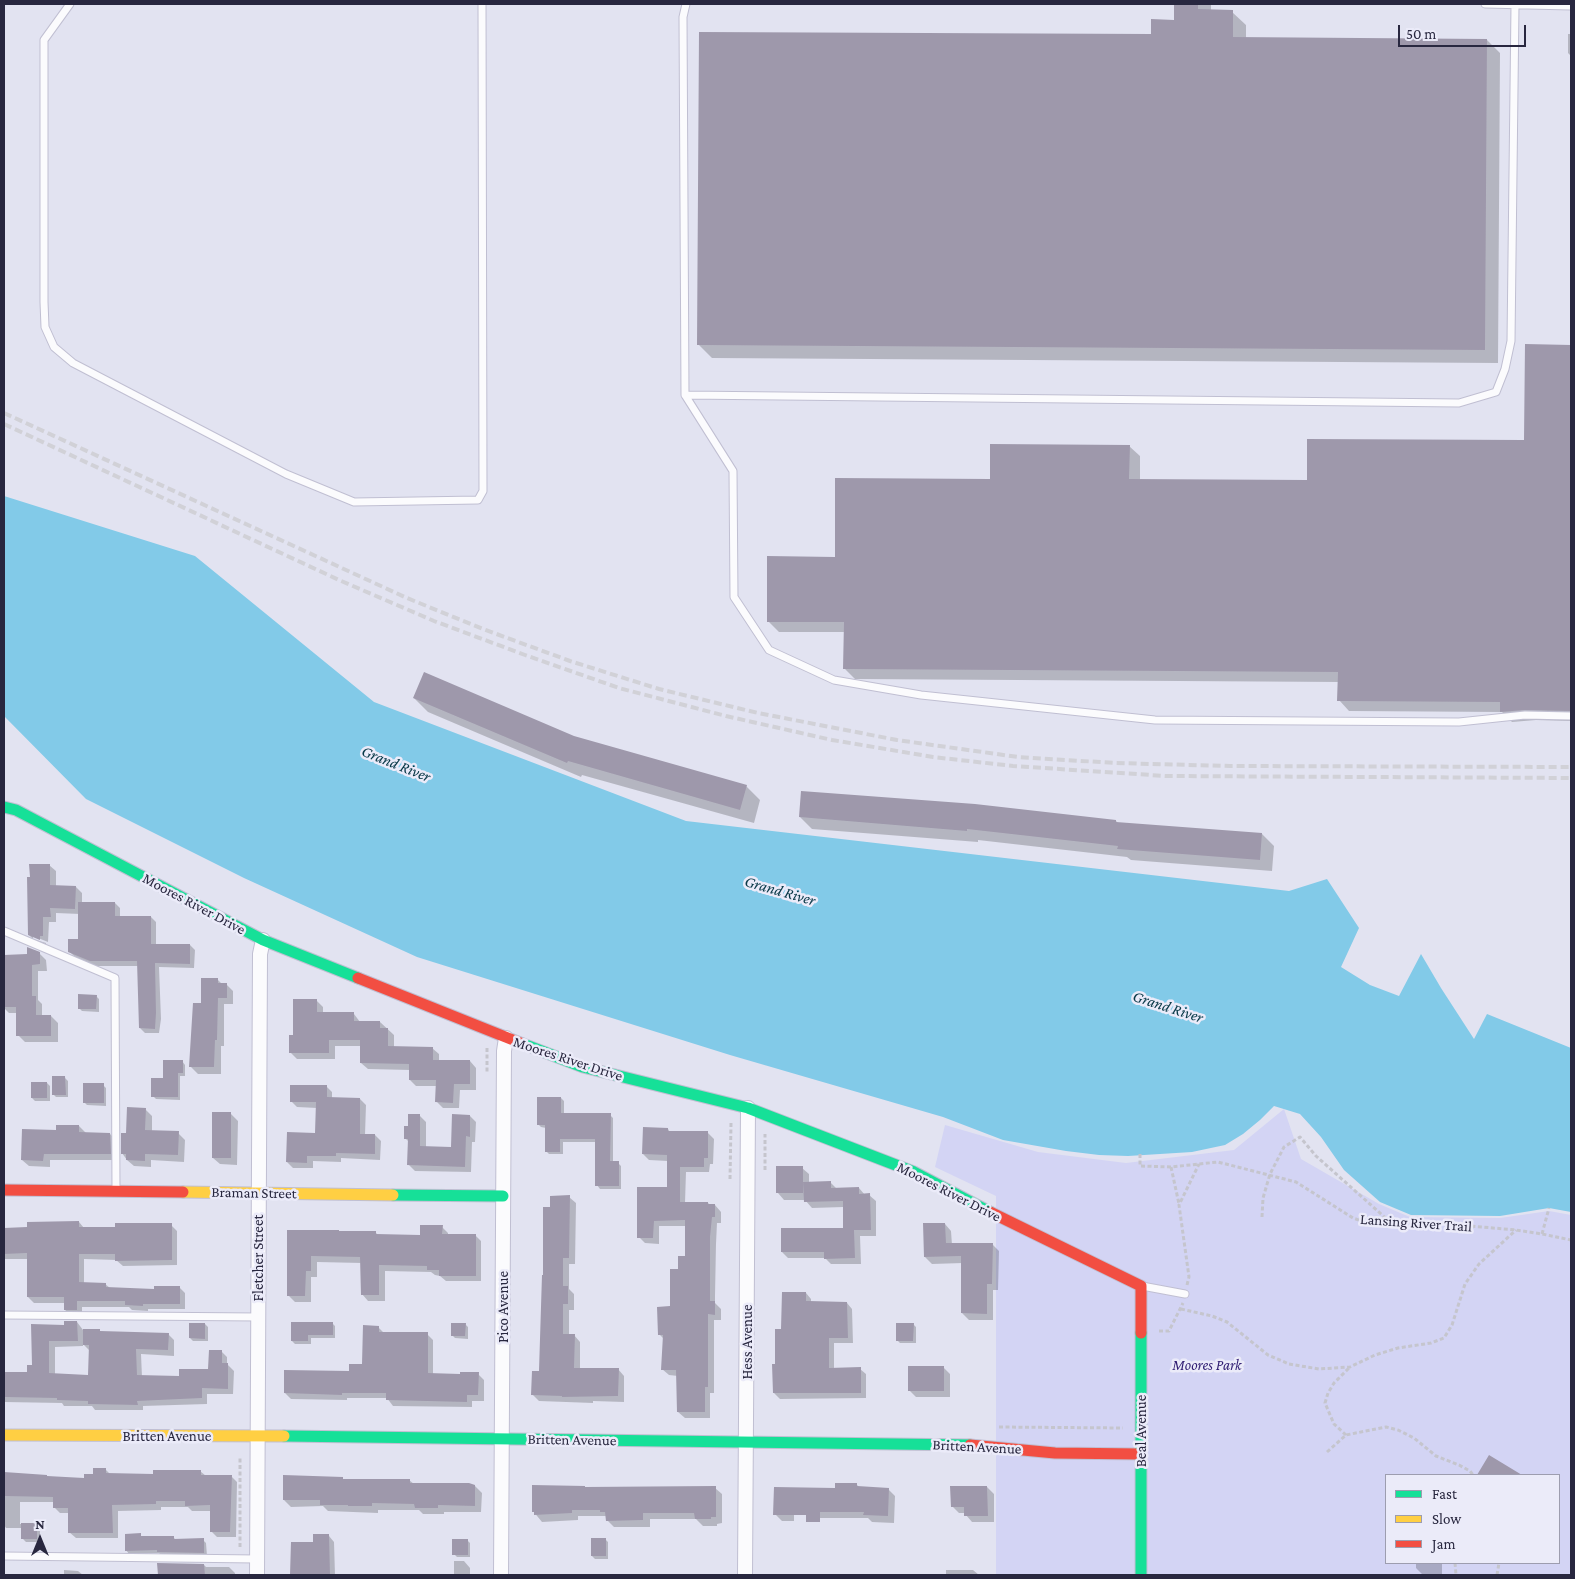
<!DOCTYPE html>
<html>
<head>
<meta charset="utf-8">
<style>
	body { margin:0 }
	#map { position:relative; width:1575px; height:1579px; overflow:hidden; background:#e2e3f1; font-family:"Crimson Pro",serif }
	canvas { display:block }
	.frame { position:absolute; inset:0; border:5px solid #28273f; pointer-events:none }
	.legend { position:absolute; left:1385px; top:1474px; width:175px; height:90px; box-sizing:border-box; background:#ebebf9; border:1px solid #9d9daf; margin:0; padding:6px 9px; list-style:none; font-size:15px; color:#28273f }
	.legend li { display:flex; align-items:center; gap:10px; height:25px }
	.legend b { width:25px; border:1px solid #9d9daf }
	.north { position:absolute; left:15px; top:1514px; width:50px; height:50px; -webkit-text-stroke:4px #ebebf9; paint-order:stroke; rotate:0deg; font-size:14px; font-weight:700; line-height:20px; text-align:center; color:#28273f }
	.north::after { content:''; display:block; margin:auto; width:18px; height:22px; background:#28273f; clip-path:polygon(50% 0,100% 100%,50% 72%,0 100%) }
	.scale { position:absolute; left:1398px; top:25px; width:128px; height:22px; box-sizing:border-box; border:2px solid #28273f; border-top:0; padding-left:6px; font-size:15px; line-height:18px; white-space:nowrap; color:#28273f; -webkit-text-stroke:4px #ebebf9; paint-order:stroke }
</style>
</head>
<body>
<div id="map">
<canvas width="1575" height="1579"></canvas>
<div class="frame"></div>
<ul class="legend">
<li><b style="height:6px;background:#16e098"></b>Fast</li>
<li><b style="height:6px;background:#ffcf43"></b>Slow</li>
<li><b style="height:6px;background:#f24e42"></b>Jam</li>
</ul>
<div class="north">N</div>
<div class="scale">50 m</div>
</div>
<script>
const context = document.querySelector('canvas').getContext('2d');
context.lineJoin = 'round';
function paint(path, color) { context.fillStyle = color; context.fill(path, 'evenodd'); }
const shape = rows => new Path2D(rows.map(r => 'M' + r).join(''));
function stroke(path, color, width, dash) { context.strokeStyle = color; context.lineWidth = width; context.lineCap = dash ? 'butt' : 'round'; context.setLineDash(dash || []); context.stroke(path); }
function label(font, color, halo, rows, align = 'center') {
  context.font = font + ' "Crimson Pro",serif'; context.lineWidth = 5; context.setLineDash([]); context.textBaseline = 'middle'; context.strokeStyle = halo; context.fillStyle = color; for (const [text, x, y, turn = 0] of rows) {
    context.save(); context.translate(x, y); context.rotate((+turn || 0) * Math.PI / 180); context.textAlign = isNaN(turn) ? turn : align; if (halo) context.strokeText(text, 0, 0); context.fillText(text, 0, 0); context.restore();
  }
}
const green = shape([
	[1284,1109,1301,1159,1379,1204,1410,1217,1500,1218,1549,1211,1571,1215,1571,1575,996,1575,996,1196,935,1167,945,1125,1038,1152,1126,1163,1234,1150],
	[1386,1475,1559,1475,1559,1563,1386,1563]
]);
const water = shape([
	[4,496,195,556,374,702,686,821,1289,891,1327,879,1359,928,1341,967,1370,985,1399,996,1421,954,1441,988,1474,1039,1487,1014,1571,1048,1571,1212,1549,1208,1500,1216,1411,1215,1380,1202,1344,1170,1321,1137,1300,1114,1274,1106,1260,1120,1243,1134,1225,1145,1192,1152,1128,1156,1099,1155,1066,1151,1003,1140,943,1117,730,1055,417,957,244,878,86,799,4,716]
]);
const shadow = shape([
	[1176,4,1211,4,1211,11,1232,12,1246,25,1246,39,1487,40,1500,53,1498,363,712,358,699,345,1176,21],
	[1568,34,1571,34,1571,56,1568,53],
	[1526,346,1571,346,1571,721,1536,720,1512,722,1502,712,1349,711,1339,700,1339,682,855,679,845,669,845,632,779,632,768,621,836,558,992,480,1129,446,1140,456,1140,480,1308,481,1526,441],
	[414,698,574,737,746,786,760,800,754,823,582,775,581,777,428,712],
	[800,817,1116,821,1118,823,1262,834,1274,846,1272,871,1131,860,1127,857,978,840,978,842,812,829],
	[49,865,56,871,56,886,76,887,82,893,82,903,115,903,120,908,120,917,151,917,156,922,156,945,190,945,195,950,194,968,159,967,161,1019,159,1033,145,1033,140,1028,139,966,95,966,75,957,70,952,80,940,80,914,56,913,56,922,49,922,48,942,33,936,33,939,46,943,46,946,35,941,29,935,31,878],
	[39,953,46,960,47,971,38,971,38,1000,42,1004,42,1016,51,1016,58,1023,58,1042,25,1042,18,1035,18,1013,9,1013,4,1008,4,985,6,985],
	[217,979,222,984,226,984,233,991,233,1004,224,1004,224,1046,221,1046,221,1074,198,1074,191,1067,203,1004],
	[96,996,99,999,99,1012,82,1011,79,1008],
	[316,1000,323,1007,323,1014,354,1014,360,1022,380,1022,394,1035,394,1047,432,1048,439,1054,439,1061,470,1061,476,1068,476,1090,460,1090,459,1108,443,1108,437,1102,437,1086,416,1086,410,1080,410,1070,368,1069,361,1063,361,1046,335,1046,335,1059,297,1059,290,1052,294,1036],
	[182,1061,185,1065,185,1076,180,1076,180,1100,156,1099,153,1096,164,1079],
	[65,1078,68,1081,68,1097,56,1097,53,1094],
	[47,1083,50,1086,50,1101,35,1101,32,1098],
	[103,1085,106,1088,106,1106,87,1105,84,1102],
	[326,1086,332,1092,332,1098,360,1099,366,1105,365,1135,375,1135,381,1141,380,1160,341,1158,341,1162,313,1161,313,1168,293,1168,287,1162,316,1134,317,1108,297,1107,291,1101],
	[561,1098,564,1101,564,1114,610,1115,613,1118,613,1163,618,1163,621,1166,621,1189,600,1189,597,1185,597,1142,563,1142,563,1154,549,1154,546,1151,546,1128,541,1127,538,1124],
	[145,1109,152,1116,152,1132,178,1133,185,1140,184,1162,151,1160,151,1167,134,1166,127,1160,122,1153,127,1134],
	[231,1114,238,1121,237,1165,220,1164,213,1158],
	[420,1116,426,1122,426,1147,452,1148,470,1116,476,1122,475,1142,472,1142,471,1172,415,1171,408,1164,409,1142,405,1138],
	[79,1126,86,1133,110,1134,117,1141,117,1160,50,1160,50,1167,29,1166,22,1160,58,1131],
	[668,1129,670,1132,707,1132,714,1139,713,1164,710,1164,709,1172,686,1172,685,1203,708,1203,710,1205,715,1205,721,1212,721,1223,717,1223,716,1244,715,1296,715,1303,721,1309,721,1320,714,1320,714,1393,710,1393,710,1418,685,1418,678,1412,678,1376,669,1375,662,1369,664,1339,659,1334,671,1308,679,1270,686,1258,687,1226,659,1226,659,1244,645,1243,639,1237,668,1188,668,1161,649,1160,643,1154],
	[802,1168,809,1174,809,1183,830,1182,837,1189,859,1188,865,1195,869,1195,876,1201,876,1236,860,1236,861,1264,831,1264,825,1258,788,1258,782,1252,845,1229,844,1207,812,1208,805,1200,784,1200,778,1193],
	[569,1197,576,1203,575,1264,569,1264,569,1289,574,1294,574,1310,569,1310,569,1335,574,1335,580,1342,580,1369,618,1369,624,1376,624,1402,593,1401,593,1403,539,1401,532,1394,540,1372,545,1277,551,1208],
	[79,1222,84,1228,117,1228,171,1225,177,1231,177,1265,123,1266,116,1260,84,1259,84,1284,105,1284,110,1288,156,1291,179,1287,185,1293,185,1309,148,1309,148,1311,132,1310,129,1307,82,1307,82,1316,71,1315,65,1310,65,1303,34,1303,28,1297,28,1259,4,1259,4,1229,28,1229],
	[945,1224,951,1231,952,1245,993,1245,999,1251,998,1290,993,1290,993,1320,969,1320,962,1313,963,1263,932,1264,925,1257],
	[442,1227,448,1233,448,1235,475,1235,481,1241,481,1281,446,1281,440,1276,435,1275,431,1272,385,1271,385,1301,368,1301,362,1294,362,1263,317,1262,317,1277,311,1277,311,1302,295,1302,289,1296,288,1231,376,1233,379,1236,421,1236],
	[806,1293,811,1299,811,1303,847,1303,852,1309,853,1343,834,1343,834,1369,860,1369,866,1374,866,1398,780,1399,774,1393,776,1366,782,1330],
	[77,1322,83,1330,99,1330,102,1333,168,1334,174,1340,174,1356,141,1354,142,1377,180,1378,209,1370,221,1351,227,1357,227,1364,234,1371,233,1394,207,1394,207,1404,143,1406,143,1410,95,1410,92,1406,64,1406,62,1403,4,1402,4,1374,28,1374,33,1367,32,1325,65,1327],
	[83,1344,90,1351,90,1376,55,1374,55,1347,83,1346],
	[332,1323,335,1326,335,1338,311,1338,311,1344,295,1344,292,1341],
	[205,1324,208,1327,208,1341,193,1341,190,1338],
	[465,1324,468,1327,468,1339,455,1338,452,1335],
	[913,1324,916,1327,916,1343,900,1343,897,1340],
	[378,1327,385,1334,427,1334,433,1340,433,1375,478,1374,484,1380,484,1401,472,1401,472,1407,393,1406,387,1398,347,1398,347,1400,291,1399,285,1393,350,1373,364,1365],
	[943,1367,950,1374,950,1397,916,1397,909,1390],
	[106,1470,110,1474,154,1475,200,1471,206,1476,231,1476,237,1482,236,1537,217,1537,211,1531,211,1511,192,1511,188,1507,161,1507,161,1510,118,1511,118,1538,76,1538,69,1532,69,1513,60,1513,54,1507,54,1502,20,1502,20,1524,37,1524,40,1527,40,1542,26,1542,23,1539,23,1528,6,1528,4,1525,4,1474,86,1479],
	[342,1478,344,1480,409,1480,414,1484,475,1486,482,1493,481,1512,444,1512,444,1514,423,1514,419,1510,378,1510,378,1513,328,1511,323,1506,291,1507,284,1500],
	[856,1484,860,1488,888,1489,895,1496,894,1523,872,1522,868,1518,819,1518,812,1511,836,1489],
	[987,1487,994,1494,994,1522,972,1522,966,1515,966,1513,959,1513,952,1506],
	[586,1488,715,1488,722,1494,722,1523,717,1524,717,1526,703,1526,696,1519,650,1519,650,1527,614,1527,607,1520,606,1516,578,1516,578,1520,542,1522,533,1511],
	[794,1495,794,1521,782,1521,775,1514],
	[126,1535,174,1538,176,1540,203,1540,206,1543,207,1556,161,1555,159,1553,129,1554,126,1550],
	[329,1536,334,1542,335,1575,292,1575,292,1543,314,1543],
	[605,1539,608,1542,608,1559,595,1559,592,1556],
	[467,1540,470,1543,470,1557,457,1557,454,1554],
	[454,1561,464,1561,470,1568,470,1575,454,1575],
	[1416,1563,1442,1563,1442,1575,1423,1575,1416,1568],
	[159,1564,204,1565,206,1567,229,1567,235,1573,235,1575,159,1575],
	[64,1570,78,1571,83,1575,64,1575],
	[946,1570,973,1570,979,1575,946,1575]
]);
const building = shape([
	[1174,4,1198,4,1198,9,1233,10,1233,37,1487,39,1485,350,697,345,699,32,1151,34,1151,19,1174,20],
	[1525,344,1571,345,1571,711,1525,710,1500,712,1500,702,1337,701,1338,672,843,669,844,622,767,622,767,556,835,557,835,478,990,479,990,444,1130,445,1129,479,1307,480,1307,439,1524,440],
	[424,672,574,736,747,785,740,810,568,761,567,763,413,698],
	[801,791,975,804,1116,820,1116,822,1262,833,1260,860,1117,849,1118,846,967,829,967,831,799,817],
	[29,864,50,864,50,885,76,886,75,909,50,908,51,917,43,917,43,936,40,936,40,940,28,935,27,877,30,877],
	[78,902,115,902,115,916,151,916,151,944,190,944,190,964,155,963,156,1013,155,1029,139,1028,137,961,90,961,68,952,68,939,78,939],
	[27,947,40,952,40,964,32,965,32,996,36,996,36,1015,51,1015,51,1036,16,1036,16,1007,4,1007,4,955,27,954],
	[201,978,218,978,218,983,227,983,227,998,218,998,217,1040,215,1040,214,1067,189,1067,193,1003,201,1003],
	[78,994,97,995,96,1009,78,1009],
	[293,999,317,999,317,1012,354,1012,354,1021,380,1021,380,1028,388,1028,388,1046,433,1047,433,1060,470,1060,470,1084,454,1084,453,1103,435,1102,436,1080,409,1080,409,1064,360,1063,360,1040,329,1040,329,1053,289,1053,289,1035,293,1035],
	[163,1060,183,1060,183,1073,178,1073,178,1097,151,1097,151,1078,163,1078],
	[52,1076,65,1076,66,1095,52,1095],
	[31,1082,47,1082,47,1098,31,1098],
	[83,1083,104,1083,104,1103,83,1103],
	[290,1085,327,1085,327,1097,360,1098,360,1134,375,1134,375,1154,336,1153,336,1156,307,1156,307,1163,286,1162,287,1132,315,1133,316,1102,290,1102],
	[537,1097,561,1097,561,1113,611,1113,610,1161,619,1161,619,1186,595,1186,595,1139,560,1139,560,1152,545,1152,545,1125,537,1125],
	[127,1107,146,1108,145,1130,179,1131,178,1155,145,1154,145,1161,126,1160,126,1154,121,1154,121,1133,126,1133],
	[212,1112,231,1112,231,1158,212,1158],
	[408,1114,420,1114,420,1146,451,1147,452,1114,470,1115,470,1137,466,1136,465,1167,407,1165,408,1139,404,1139,404,1126,408,1126],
	[56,1125,79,1125,79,1132,110,1133,111,1154,44,1154,43,1161,21,1160,22,1129,56,1130],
	[643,1127,668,1128,668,1131,708,1131,708,1158,704,1158,704,1167,680,1167,680,1202,708,1202,708,1204,715,1204,715,1217,712,1217,710,1237,710,1301,715,1301,715,1315,708,1314,708,1387,705,1387,705,1412,677,1412,676,1370,661,1370,663,1335,658,1335,657,1307,670,1306,670,1269,678,1269,678,1256,685,1256,685,1220,654,1221,653,1238,637,1238,637,1187,667,1187,667,1155,642,1154],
	[776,1166,803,1166,803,1193,776,1193],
	[831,1181,831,1188,859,1187,859,1194,870,1193,871,1230,854,1230,855,1258,824,1259,824,1252,781,1252,781,1228,843,1228,843,1201,804,1202,803,1182],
	[570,1195,569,1258,563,1258,563,1286,568,1286,568,1304,563,1304,563,1334,575,1334,574,1368,619,1368,618,1396,562,1397,562,1396,531,1395,532,1371,539,1371,542,1275,543,1275,543,1207,550,1207,550,1196],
	[79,1221,79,1227,115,1227,115,1223,172,1223,172,1260,115,1261,115,1254,79,1254,79,1282,106,1283,106,1287,154,1289,154,1286,180,1286,180,1304,143,1304,143,1306,125,1305,125,1301,77,1301,77,1310,64,1310,64,1297,27,1297,27,1253,4,1254,4,1228,27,1227,27,1222],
	[923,1223,945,1223,946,1243,993,1243,992,1284,987,1284,987,1314,961,1313,961,1256,924,1257],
	[420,1225,443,1225,442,1234,476,1234,476,1276,439,1276,439,1270,427,1270,427,1266,379,1265,379,1295,361,1295,360,1257,311,1256,311,1271,306,1271,305,1296,287,1296,287,1230,339,1230,339,1231,376,1231,376,1234,420,1235],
	[782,1292,806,1292,806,1301,809,1301,847,1302,848,1338,829,1338,829,1368,861,1367,861,1393,773,1393,772,1364,775,1364,775,1329,781,1329],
	[64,1321,77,1321,78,1341,49,1341,49,1373,88,1375,89,1345,83,1345,83,1329,100,1329,100,1331,169,1333,168,1350,136,1349,137,1375,179,1376,179,1369,208,1369,209,1350,222,1350,222,1363,228,1363,228,1389,202,1388,202,1398,137,1401,138,1405,88,1404,88,1401,57,1400,57,1398,4,1397,4,1372,27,1372,27,1365,32,1365,31,1324,64,1325],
	[291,1322,333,1322,333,1335,308,1335,308,1341,291,1341],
	[189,1323,205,1323,205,1339,189,1338],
	[451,1323,466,1323,465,1336,451,1336],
	[896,1323,914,1323,913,1341,896,1341],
	[363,1325,379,1326,379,1332,428,1332,428,1373,460,1374,460,1372,479,1372,478,1395,467,1395,467,1402,386,1400,386,1393,342,1393,342,1395,284,1393,284,1370,349,1371,349,1364,362,1364],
	[908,1366,944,1366,944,1391,908,1391],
	[1489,1455,1522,1475,1477,1475],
	[93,1468,106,1468,106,1473,153,1474,153,1470,201,1470,201,1475,232,1475,230,1532,210,1532,210,1505,185,1506,185,1501,156,1501,156,1504,112,1505,113,1533,68,1533,68,1508,53,1508,53,1497,4,1496,4,1472,47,1475,47,1476,84,1478,84,1474,93,1474],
	[283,1475,343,1477,343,1479,410,1479,410,1483,469,1483,475,1485,475,1506,438,1505,438,1508,415,1508,414,1504,372,1503,372,1506,348,1506,348,1505,320,1505,320,1500,283,1500],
	[835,1483,857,1483,857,1486,889,1488,888,1516,863,1515,864,1512,820,1512,820,1522,806,1522,806,1515,773,1515,774,1487,835,1488],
	[532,1485,585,1486,585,1487,716,1486,716,1517,711,1517,711,1519,695,1519,694,1513,643,1513,643,1520,606,1521,605,1512,600,1512,600,1510,572,1510,572,1513,534,1515,534,1512,532,1512],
	[950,1486,987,1486,988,1516,964,1516,964,1507,951,1507],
	[21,1523,37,1523,37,1539,21,1539],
	[141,1533,141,1536,174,1536,174,1539,204,1538,204,1553,157,1552,157,1550,125,1551,125,1534],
	[313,1534,329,1534,330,1575,290,1575,291,1542,313,1542],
	[591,1538,606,1538,606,1556,591,1556],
	[452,1539,468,1539,468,1555,452,1555],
	[157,1563,204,1564,205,1575,158,1575]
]);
const path = shape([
	[487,1048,487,1072],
	[1140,1154,1140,1166,1171,1167,1218,1162,1296,1182,1353,1218,1364,1222,1425,1222,1516,1230,1542,1234,1571,1240],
	[1171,1167,1179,1204],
	[765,1170,765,1134],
	[730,1179,731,1123],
	[1262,1217,1263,1198,1270,1174,1284,1147,1300,1137,1316,1156,1390,1222],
	[1542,1234,1549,1208],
	[1187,1285,1189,1277,1179,1205,1199,1164],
	[1181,1309,1212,1316,1227,1322,1268,1355,1289,1364,1319,1369,1350,1367,1375,1355,1398,1348,1431,1343,1444,1338,1452,1325,1465,1284,1479,1264,1516,1230],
	[1159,1331,1169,1331,1183,1303],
	[999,1427,1123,1428],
	[1346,1435,1334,1424,1325,1403,1328,1393,1334,1383,1350,1367],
	[1327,1452,1346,1435,1386,1427,1398,1430,1414,1438,1436,1456,1459,1465,1470,1471,1473,1475],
	[240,1547,240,1456],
	[1455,1563,1456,1575],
	[1497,1575,1499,1563]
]);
const lane = shape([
	[70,4,44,40,44,302,45,327,54,347,73,363,286,474,354,502,478,500,483,491,482,4],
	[686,4,683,17,685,395,733,471,734,597,769,650,834,680,921,695,1155,720,1459,722,1525,715,1571,716],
	[1485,4,1571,6],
	[685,395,1459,403,1496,392,1505,369,1511,341,1515,5],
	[4,931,115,978,116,1190],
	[1142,1286,1185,1294],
	[4,1315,258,1317],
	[4,1556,257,1559]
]);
const street = shape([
	[257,1575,260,954,263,940],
	[501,1575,504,1051,506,1038],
	[745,1575,748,1108]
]);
const fast = shape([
	[4,807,16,810,263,940,358,978],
	[523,1044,583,1067,748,1108,914,1172,990,1212],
	[393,1195,503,1196],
	[1141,1333,1141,1575],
	[284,1436,970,1445]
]);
const slow = shape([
	[183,1192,393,1195],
	[4,1435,284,1436]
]);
const jam = shape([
	[358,978,523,1044],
	[4,1190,183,1192],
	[990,1212,1141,1286,1141,1333],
	[970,1445,1055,1453,1140,1454]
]);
const rail = shape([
	[4,413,407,598,483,629,570,661,659,689,758,713,897,740,1018,757,1115,763,1230,766,1571,767],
	[4,424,339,580,434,621,525,655,619,688,726,716,832,740,933,757,1013,766,1166,776,1571,778]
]);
const streetNames = [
	["Moores River Drive",194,904,28],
	["Moores River Drive",568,1059,18],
	["Moores River Drive",949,1192,27],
	["Braman Street",254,1193,1],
	["Lansing River Trail",1416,1223,4],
	["Fletcher Street",258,1258,-90],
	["Pico Avenue",503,1307,-90],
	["Hess Avenue",747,1342,-90],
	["Beal Avenue",1141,1431,-90],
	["Britten Avenue",167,1436],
	["Britten Avenue",572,1440,1],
	["Britten Avenue",977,1447,3]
];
const parkNames = [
	["Moores Park",1207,1365]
];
const waterNames = [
	["Grand River",396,764,22],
	["Grand River",780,891,16],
	["Grand River",1168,1007,18]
];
paint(green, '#d3d4f4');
paint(water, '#82cae8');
paint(shadow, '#0003');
paint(building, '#9e98ab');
stroke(lane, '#c0bfd2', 9);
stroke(street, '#c0bfd2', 16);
stroke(fast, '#c0bfd2', 13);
stroke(slow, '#c0bfd2', 13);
stroke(jam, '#c0bfd2', 13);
stroke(path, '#c5c5cd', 3, [4, 2.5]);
stroke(lane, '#fbfbfd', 7);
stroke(street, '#fbfbfd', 14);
stroke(fast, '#16e098', 11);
stroke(slow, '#ffcf43', 11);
stroke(jam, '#f24e42', 11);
stroke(rail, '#d1d1d7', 4, [8, 4]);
label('15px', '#28273f', '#ebebf9', streetNames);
label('italic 15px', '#2f1c72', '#ebebf9', parkNames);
label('italic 16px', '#083847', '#ebebf9', waterNames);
</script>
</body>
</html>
